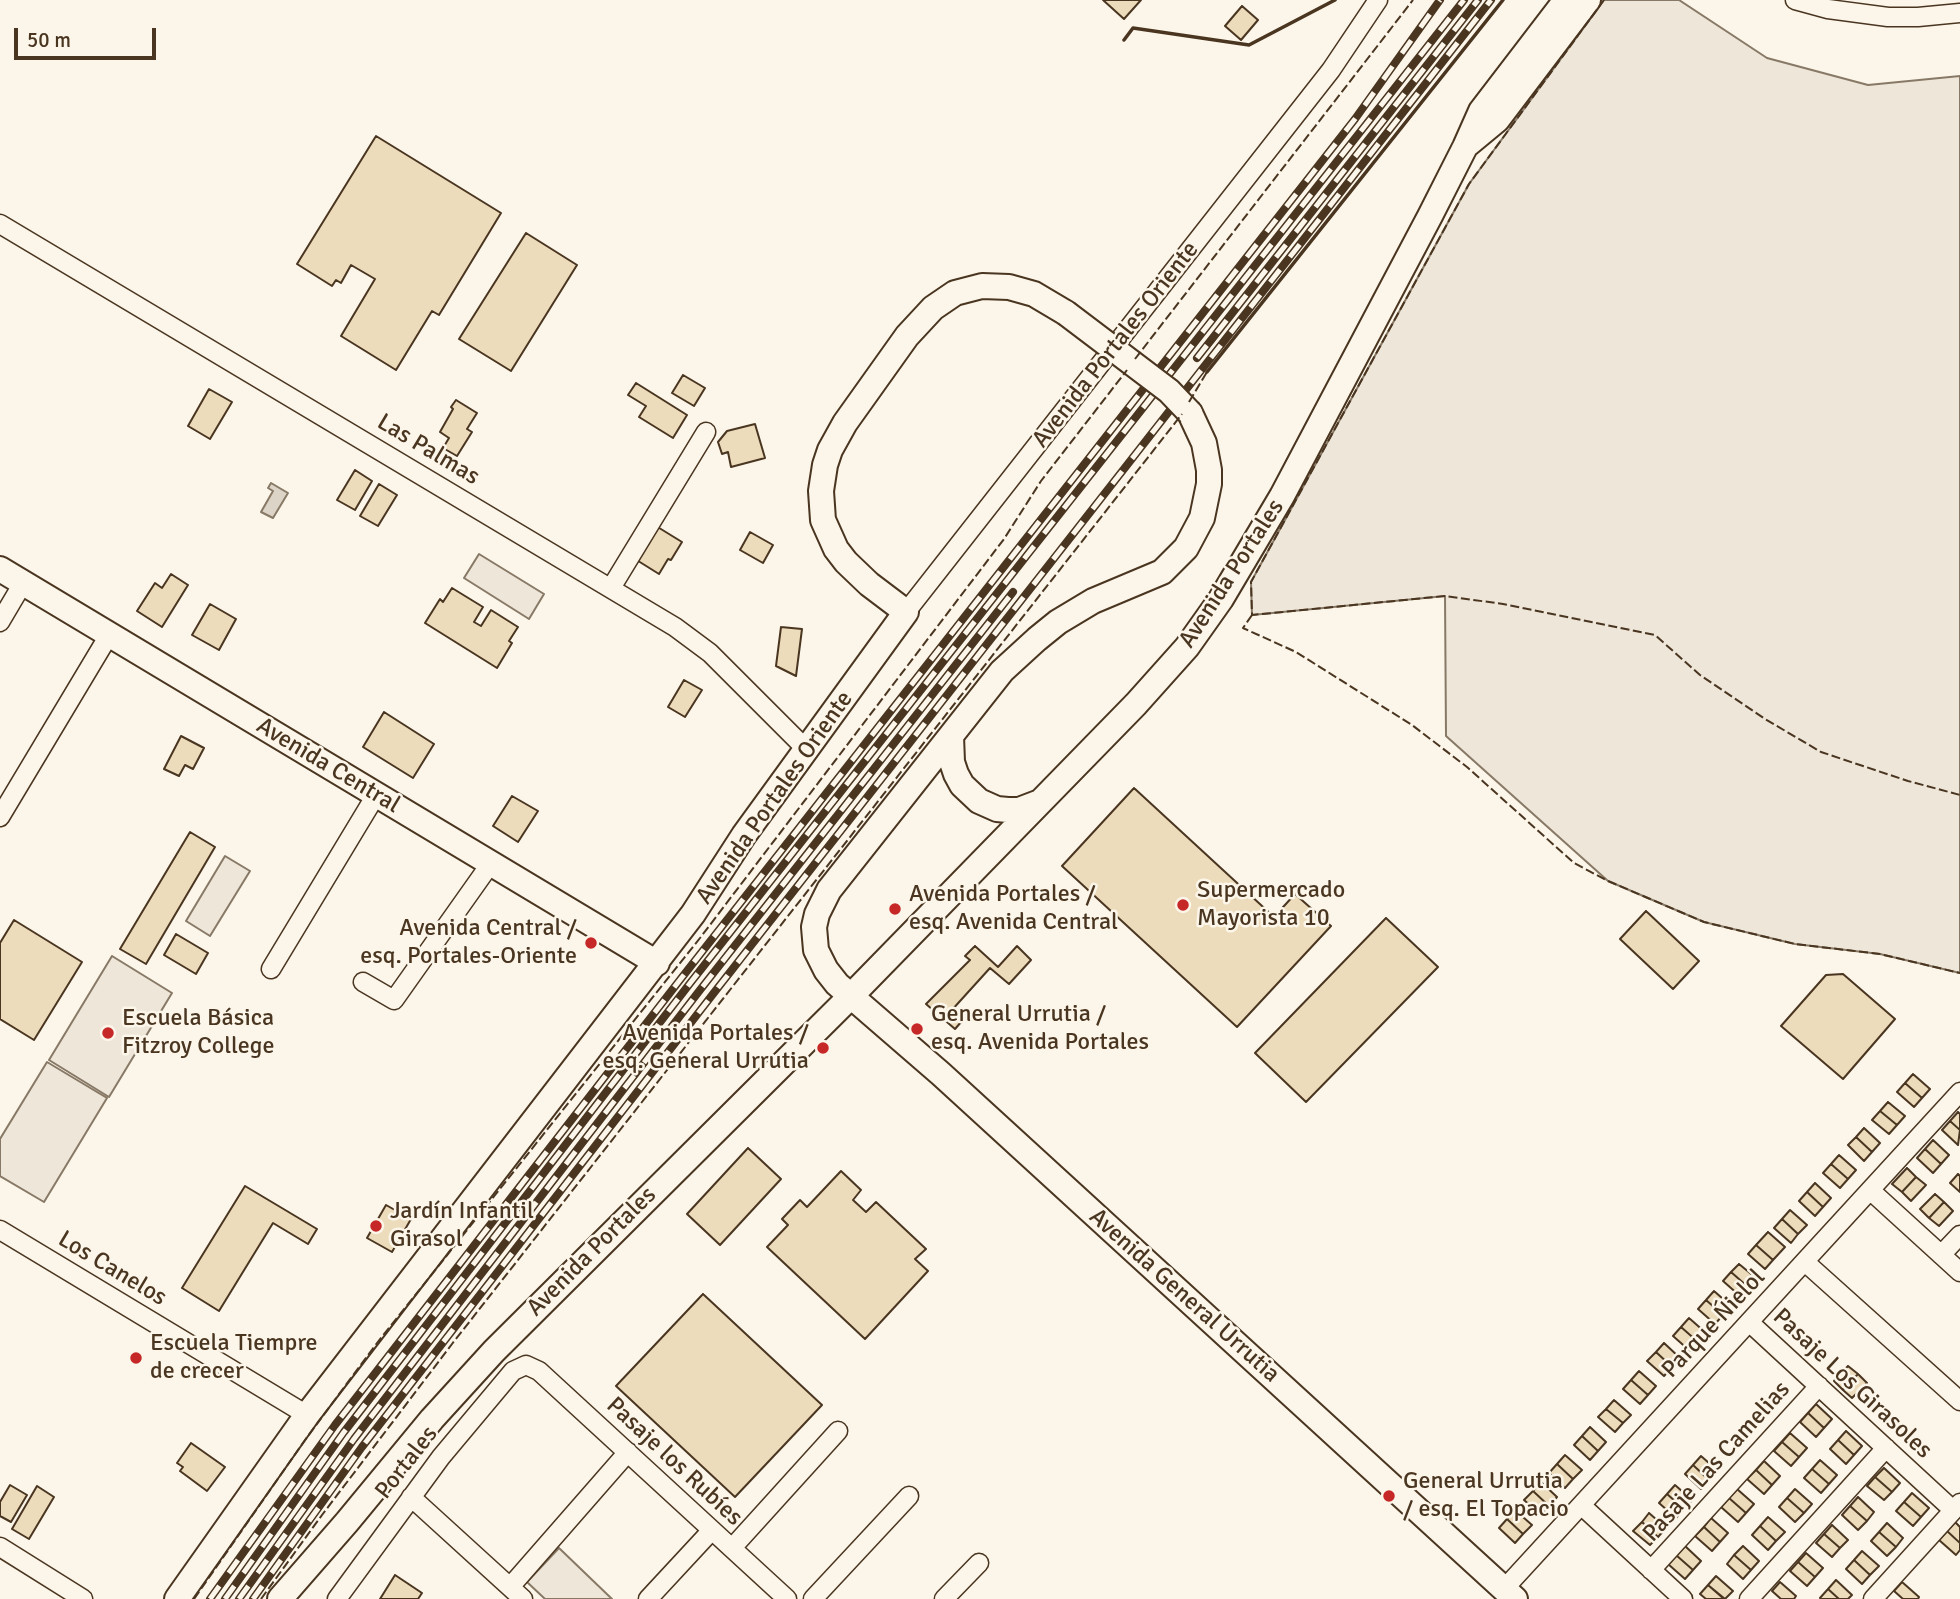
<!DOCTYPE html>
<html>
<head>
<meta charset="utf-8">
<style>
	body { margin:0 }
	#map { position:relative; width:1960px; height:1599px; overflow:hidden; background:#fbf6e9; font-family:Signika,sans-serif }
	canvas { display:block }
	.scale { position:absolute; left:14px; top:28px; width:142px; height:32px; box-sizing:border-box; border:4px solid #4a3520; border-top:0; padding-left:9px; font-size:21px; line-height:24px; white-space:nowrap; color:#4a3520; -webkit-text-stroke:5px #fbf6e9; paint-order:stroke }
</style>
</head>
<body>
<div id="map">
<canvas width="1960" height="1599"></canvas>
<div class="scale">50 m</div>
</div>
<script>
const context = document.querySelector('canvas').getContext('2d');
context.lineJoin = 'round';
function paint(path, color) { context.fillStyle = color; context.fill(path, 'evenodd'); }
const shape = rows => new Path2D(rows.map(r => 'M' + r).join(''));
function stroke(path, color, width, dash) { context.strokeStyle = color; context.lineWidth = width; context.lineCap = dash ? 'butt' : 'round'; context.setLineDash(dash || []); context.stroke(path); }
function label(font, color, halo, rows, align = 'center') {
  context.font = font + ' Signika,sans-serif'; context.lineWidth = 5; context.setLineDash([]); context.textBaseline = 'middle'; context.strokeStyle = halo; context.fillStyle = color; for (const [text, x, y, turn = 0] of rows) {
    context.save(); context.translate(x, y); context.rotate((+turn || 0) * Math.PI / 180); context.textAlign = isNaN(turn) ? turn : align; if (halo) context.strokeText(text, 0, 0); context.fillText(text, 0, 0); context.restore();
  }
}
const green = shape([
	[1604,0,1679,0,1767,58,1868,85,1960,76,1960,973,1880,954,1795,944,1704,922,1608,881,1446,736,1445,596,1252,615,1251,582,1469,184,1604,0],
	[479,554,544,594,529,619,464,578,479,554],
	[225,856,250,871,210,936,186,921,225,856],
	[112,956,172,993,109,1097,49,1060,112,956],
	[47,1062,107,1098,44,1202,0,1176,0,1139,47,1062],
	[559,1548,612,1599,545,1599,527,1582,559,1548]
]);
const water = shape([
	[271,483,288,493,273,518,261,512,273,491,268,488,271,483]
]);
const building = shape([
	[1103,0,1141,0,1124,19,1103,0],
	[1242,6,1258,20,1241,40,1225,26,1242,6],
	[376,136,501,213,439,315,432,311,396,370,341,336,375,279,351,265,341,283,336,280,332,286,297,264,376,136],
	[526,233,577,265,511,371,459,339,526,233],
	[683,375,705,388,694,406,672,393,683,375],
	[636,383,687,415,673,438,639,417,646,406,628,395,636,383],
	[209,389,232,402,210,439,188,426,209,389],
	[456,400,477,413,467,429,472,432,457,456,443,448,449,438,440,432,453,409,451,407,456,400],
	[755,424,765,458,731,467,728,452,722,454,718,442,727,431,755,424],
	[355,470,372,481,355,510,337,500,355,470],
	[379,484,397,495,378,526,360,516,379,484],
	[656,526,682,542,671,560,668,559,659,574,635,559,656,526],
	[750,532,773,545,763,563,740,550,750,532],
	[171,574,188,585,162,627,137,611,155,583,162,588,171,574],
	[452,588,483,607,474,622,481,626,491,610,518,627,509,641,512,643,497,668,425,623,440,599,443,602,452,588],
	[210,604,236,619,219,650,192,635,210,604],
	[781,627,802,629,796,676,776,666,781,627],
	[684,680,702,690,685,717,668,707,684,680],
	[384,712,434,744,413,778,363,747,384,712],
	[181,736,204,748,193,769,185,765,179,776,164,769,181,736],
	[1134,788,1274,917,1295,894,1331,926,1237,1027,1062,866,1134,788],
	[512,796,538,811,518,842,493,826,512,796],
	[190,832,215,847,146,964,120,949,190,832],
	[1646,911,1699,961,1673,989,1620,939,1646,911],
	[1386,918,1438,967,1306,1102,1255,1053,1386,918],
	[14,920,82,962,34,1040,0,1019,0,943,14,920],
	[176,934,208,953,196,974,164,955,176,934],
	[975,946,998,967,1017,946,1031,960,1009,984,990,968,951,1011,962,1021,955,1029,926,1004,970,960,965,956,975,946],
	[1843,974,1895,1019,1843,1079,1781,1026,1826,975,1843,974],
	[1913,1074,1930,1089,1922,1098,1905,1083,1913,1074],
	[1905,1083,1922,1098,1914,1107,1897,1092,1905,1083],
	[1888,1102,1905,1116,1897,1125,1880,1111,1888,1102],
	[1880,1111,1897,1125,1889,1134,1872,1120,1880,1111],
	[1958,1112,1960,1114,1960,1130,1950,1121,1958,1112],
	[1950,1121,1960,1130,1958,1145,1942,1130,1950,1121],
	[1864,1128,1880,1143,1872,1152,1856,1137,1864,1128],
	[1856,1137,1872,1152,1864,1161,1848,1145,1856,1137],
	[1933,1140,1949,1155,1941,1164,1925,1149,1933,1140],
	[748,1148,781,1179,720,1245,687,1214,748,1148],
	[1925,1149,1941,1164,1933,1173,1917,1158,1925,1149],
	[1839,1155,1856,1170,1848,1179,1831,1164,1839,1155],
	[1831,1164,1848,1179,1840,1188,1823,1173,1831,1164],
	[1907,1168,1916,1177,1902,1192,1892,1184,1907,1168],
	[841,1171,861,1190,853,1200,866,1212,876,1202,926,1249,915,1259,928,1271,865,1339,767,1247,788,1225,782,1219,800,1200,807,1207,841,1171],
	[1958,1174,1960,1176,1960,1192,1950,1183,1958,1174],
	[1916,1177,1926,1185,1911,1201,1902,1192,1916,1177],
	[1815,1183,1831,1198,1823,1207,1807,1192,1815,1183],
	[245,1186,317,1229,308,1244,273,1223,219,1311,182,1288,245,1186],
	[1807,1192,1823,1207,1815,1216,1799,1201,1807,1192],
	[1935,1194,1944,1202,1929,1218,1920,1209,1935,1194],
	[1944,1202,1953,1211,1939,1226,1929,1218,1944,1202],
	[386,1205,411,1219,392,1252,367,1238,386,1205],
	[1790,1210,1807,1225,1798,1234,1782,1219,1790,1210],
	[1782,1219,1798,1234,1791,1243,1774,1228,1782,1219],
	[1768,1232,1785,1247,1773,1260,1756,1245,1768,1232],
	[1756,1245,1773,1260,1765,1269,1748,1254,1756,1245],
	[1739,1264,1756,1278,1748,1287,1731,1272,1739,1264],
	[1731,1272,1748,1287,1740,1296,1723,1281,1731,1272],
	[1714,1291,1731,1306,1723,1315,1706,1300,1714,1291],
	[703,1294,822,1405,735,1497,616,1386,703,1294],
	[1706,1300,1723,1315,1715,1324,1698,1309,1706,1300],
	[1689,1318,1706,1333,1698,1342,1681,1327,1689,1318],
	[1681,1327,1698,1342,1690,1351,1673,1336,1681,1327],
	[1664,1343,1680,1358,1672,1367,1656,1352,1664,1343],
	[1656,1352,1672,1367,1664,1376,1647,1361,1656,1352],
	[1848,1366,1858,1374,1843,1390,1834,1381,1848,1366],
	[1639,1371,1656,1386,1648,1395,1631,1380,1639,1371],
	[1858,1374,1867,1383,1852,1398,1843,1390,1858,1374],
	[1631,1380,1648,1395,1640,1404,1623,1389,1631,1380],
	[1614,1400,1631,1415,1623,1423,1606,1409,1614,1400],
	[1816,1404,1832,1419,1824,1428,1808,1413,1816,1404],
	[1606,1409,1623,1423,1615,1432,1598,1417,1606,1409],
	[1808,1413,1824,1428,1816,1437,1800,1422,1808,1413],
	[1590,1427,1606,1442,1598,1451,1582,1436,1590,1427],
	[1846,1431,1862,1446,1854,1455,1838,1440,1846,1431],
	[1790,1433,1807,1448,1799,1457,1782,1442,1790,1433],
	[1582,1436,1598,1451,1590,1460,1574,1445,1582,1436],
	[1838,1440,1854,1455,1846,1464,1830,1449,1838,1440],
	[1782,1442,1799,1457,1791,1466,1774,1451,1782,1442],
	[191,1443,225,1467,207,1491,180,1471,183,1467,177,1463,191,1443],
	[1565,1455,1582,1470,1573,1479,1557,1464,1565,1455],
	[1701,1456,1718,1471,1709,1480,1693,1465,1701,1456],
	[1820,1460,1837,1475,1829,1484,1812,1469,1820,1460],
	[1764,1461,1780,1476,1772,1485,1756,1470,1764,1461],
	[1557,1464,1573,1479,1565,1488,1549,1473,1557,1464],
	[1693,1465,1709,1480,1701,1489,1685,1474,1693,1465],
	[1884,1468,1900,1483,1892,1492,1875,1477,1884,1468],
	[1812,1469,1829,1484,1821,1493,1804,1478,1812,1469],
	[1756,1470,1772,1485,1764,1494,1747,1479,1756,1470],
	[1875,1477,1892,1492,1884,1500,1867,1486,1875,1477],
	[1541,1482,1557,1497,1549,1506,1533,1491,1541,1482],
	[10,1485,27,1495,11,1522,0,1516,0,1502,10,1485],
	[1675,1485,1692,1500,1684,1509,1667,1494,1675,1485],
	[37,1486,54,1497,29,1539,12,1529,37,1486],
	[1737,1489,1754,1504,1746,1513,1729,1498,1737,1489],
	[1795,1489,1812,1504,1804,1513,1787,1498,1795,1489],
	[1533,1491,1549,1506,1541,1515,1524,1500,1533,1491],
	[1912,1493,1929,1508,1921,1517,1904,1502,1912,1493],
	[1667,1494,1684,1509,1676,1518,1659,1503,1667,1494],
	[1858,1497,1874,1512,1867,1521,1850,1506,1858,1497],
	[1729,1498,1746,1513,1738,1522,1721,1507,1729,1498],
	[1787,1498,1804,1513,1795,1522,1779,1507,1787,1498],
	[1904,1502,1921,1517,1913,1526,1896,1511,1904,1502],
	[1850,1506,1867,1521,1858,1530,1842,1515,1850,1506],
	[1515,1510,1532,1525,1523,1534,1507,1519,1515,1510],
	[1649,1513,1666,1528,1658,1537,1642,1522,1649,1513],
	[1768,1517,1785,1532,1776,1541,1760,1526,1768,1517],
	[1711,1518,1728,1533,1720,1542,1704,1527,1711,1518],
	[1507,1519,1523,1534,1515,1543,1499,1528,1507,1519],
	[1642,1522,1658,1537,1650,1545,1633,1531,1642,1522],
	[1955,1522,1960,1527,1960,1543,1947,1531,1955,1522],
	[1887,1523,1903,1538,1896,1547,1879,1532,1887,1523],
	[1832,1525,1848,1540,1840,1548,1824,1534,1832,1525],
	[1760,1526,1776,1541,1768,1550,1752,1535,1760,1526],
	[1704,1527,1720,1542,1712,1551,1695,1536,1704,1527],
	[1947,1531,1960,1543,1960,1550,1956,1555,1939,1540,1947,1531],
	[1879,1532,1896,1547,1887,1556,1871,1541,1879,1532],
	[1824,1534,1840,1548,1832,1557,1816,1543,1824,1534],
	[1685,1546,1701,1561,1693,1570,1676,1555,1685,1546],
	[1743,1546,1759,1561,1751,1570,1734,1555,1743,1546],
	[1862,1551,1879,1566,1870,1575,1854,1560,1862,1551],
	[1806,1553,1823,1568,1815,1577,1798,1562,1806,1553],
	[1676,1555,1693,1570,1685,1579,1668,1564,1676,1555],
	[1734,1555,1751,1570,1743,1579,1727,1564,1734,1555],
	[1854,1560,1870,1575,1862,1584,1846,1569,1854,1560],
	[1798,1562,1815,1577,1807,1586,1790,1571,1798,1562],
	[395,1575,422,1593,418,1599,380,1599,395,1575],
	[1716,1576,1733,1591,1725,1599,1708,1585,1716,1576],
	[1836,1580,1852,1595,1848,1599,1839,1599,1828,1589,1836,1580],
	[1780,1582,1796,1596,1794,1599,1781,1599,1772,1591,1780,1582],
	[1902,1582,1919,1597,1918,1599,1903,1599,1894,1591,1902,1582],
	[1708,1585,1724,1599,1706,1599,1700,1594,1708,1585],
	[1828,1589,1839,1599,1821,1599,1820,1598,1828,1589]
]);
const street = shape([
	[1795,0,1828,9,1888,17,1918,17,1960,13],
	[0,224,675,627,710,653,807,750],
	[611,588,706,432],
	[906,612,1331,70,1378,0],
	[0,622,23,583],
	[0,817,109,635],
	[271,969,376,795],
	[363,982,394,1000,491,863],
	[1870,1190,1960,1272],
	[0,1230,307,1415],
	[1941,1255,1960,1235],
	[1805,1262,1960,1401],
	[1749,1322,1953,1510],
	[411,1497,523,1599],
	[1581,1505,1683,1599],
	[0,1547,83,1599],
	[732,1548,838,1431],
	[1651,1570,1819,1386],
	[510,1587,628,1452],
	[1504,1589,1960,1092],
	[337,1599,441,1457,513,1371,526,1365,539,1371,787,1599],
	[648,1599,712,1530],
	[813,1599,909,1496],
	[944,1599,979,1563],
	[1749,1599,1886,1448],
	[1873,1599,1960,1503]
]);
const secondary = shape([
	[1468,144,1497,120,1588,0],
	[1190,413,1204,443,1209,470,1209,484,1202,518,1186,548,1162,572,1093,601,1058,622,1037,639,1002,671,829,890,817,914,814,927,816,950,826,970,837,984,941,1074,1515,1599],
	[0,569,657,963],
	[951,736,952,762,956,774,962,785,979,801,997,809,1008,810,1019,810,1040,802],
	[177,1599,307,1415,693,914,744,835,906,612,869,584,846,562,836,549,823,520,821,491,825,465,830,450,845,423,907,336,933,308,955,293,982,286,1009,287,1034,294,1066,313],
	[280,1599,347,1522,432,1419,494,1351,851,996,1136,704,1187,647,1221,599,1282,496,1430,216,1465,147,1481,111,1566,0]
]);
const rail = shape([
	[1197,358,1478,0],
	[210,1599,335,1425,683,976,1355,119,1440,0],
	[225,1599,344,1432,691,982,1464,0],
	[239,1599,354,1439,700,990,1013,592],
	[253,1599,362,1447,713,994,1491,0]
]);
const secondaryBridge = shape([
	[1066,313,1169,391,1190,413]
]);
const fence = shape([
	[1604,0,1469,184,1251,582,1252,615,1445,596,1503,604,1655,635,1700,675,1765,719,1821,752,1908,781,1960,795],
	[1135,359,1413,0],
	[1189,402,1207,372],
	[1252,615,1243,628,1296,652,1412,725,1467,767,1574,863,1608,881,1704,922,1795,944,1880,954,1960,973],
	[194,1599,305,1440,377,1343,700,938,1004,539,1041,481,1127,370],
	[261,1599,322,1515,452,1344,1182,414]
]);
const wall = shape([
	[1124,40,1133,28,1249,45,1335,0],
	[1207,372,1503,0]
]);
const markers = [
	[1183,905,7,"#c62828"],
	[895,909,7,"#c62828"],
	[591,943,7,"#c62828"],
	[917,1029,7,"#c62828"],
	[108,1033,7,"#c62828"],
	[823,1048,7,"#c62828"],
	[376,1226,7,"#c62828"],
	[136,1358,7,"#c62828"],
	[1389,1496,7,"#c62828"]
];
const streetNames = [
	["Avenida Portales Oriente",1116,345,-52],
	["Las Palmas",428,450,31],
	["Avenida Portales",1232,574,-57],
	["Avenida Central",328,766,31],
	["Avenida Portales Oriente",775,798,-55],
	["Avenida Portales",592,1252,-45],
	["Los Canelos",112,1269,31],
	["Avenida General Urrutia",1184,1296,42],
	["Parque Ńielol",1714,1324,-47],
	["Pasaje Los Girasoles",1852,1384,43],
	["Pasaje los Rubíes",674,1462,43],
	["Pasaje Las Camelias",1717,1462,-48],
	["Portales",407,1463,-52]
];
const poiNames = [
	["Supermercado",1197,891],
	["Mayorista 10",1197,919],
	["Avenida Portales /",909,895],
	["esq. Avenida Central",909,923],
	["Avenida Central /",577,929,"right"],
	["esq. Portales-Oriente",577,957,"right"],
	["General Urrutia /",931,1015],
	["esq. Avenida Portales",931,1043],
	["Escuela Básica",122,1019],
	["Fitzroy College",122,1047],
	["Avenida Portales /",809,1034,"right"],
	["esq. General Urrutia",809,1062,"right"],
	["Jardín Infantil",390,1212],
	["Girasol",390,1240],
	["Escuela Tiempre",150,1344],
	["de crecer",150,1372],
	["General Urrutia",1403,1482],
	["/ esq. El Topacio",1403,1510]
];
paint(green, '#ede6d9');
stroke(green, '#887966', 2);
paint(water, '#dcd4c6');
stroke(water, '#887966', 2);
paint(building, '#ecdcbc');
stroke(building, '#4a3520', 2);
stroke(street, '#4a3520', 21);
stroke(secondary, '#4a3520', 28);
stroke(street, '#fbf6e9', 18);
stroke(secondary, '#fbf6e9', 24);
stroke(rail, '#4a3520', 8);
stroke(rail, '#fbf6e9', 5, [16]);
stroke(secondaryBridge, '#4a3520', 28, []);
stroke(secondaryBridge, '#fbf6e9', 24);
stroke(fence, '#4a3520', 2, [9, 3.5]);
stroke(wall, '#4a3520', 3.5);
for (const [x, y, r, color] of markers) { const dot = new Path2D(); dot.arc(x, y, r, 0, 2 * Math.PI); context.fillStyle = color; context.fill(dot); stroke(dot, '#fbf6e9', 2.5); }
label('24px', '#4a3520', '#fbf6e9', streetNames);
label('24px', '#4a3520', '#fbf6e9', poiNames, 'left');
</script>
</body>
</html>
